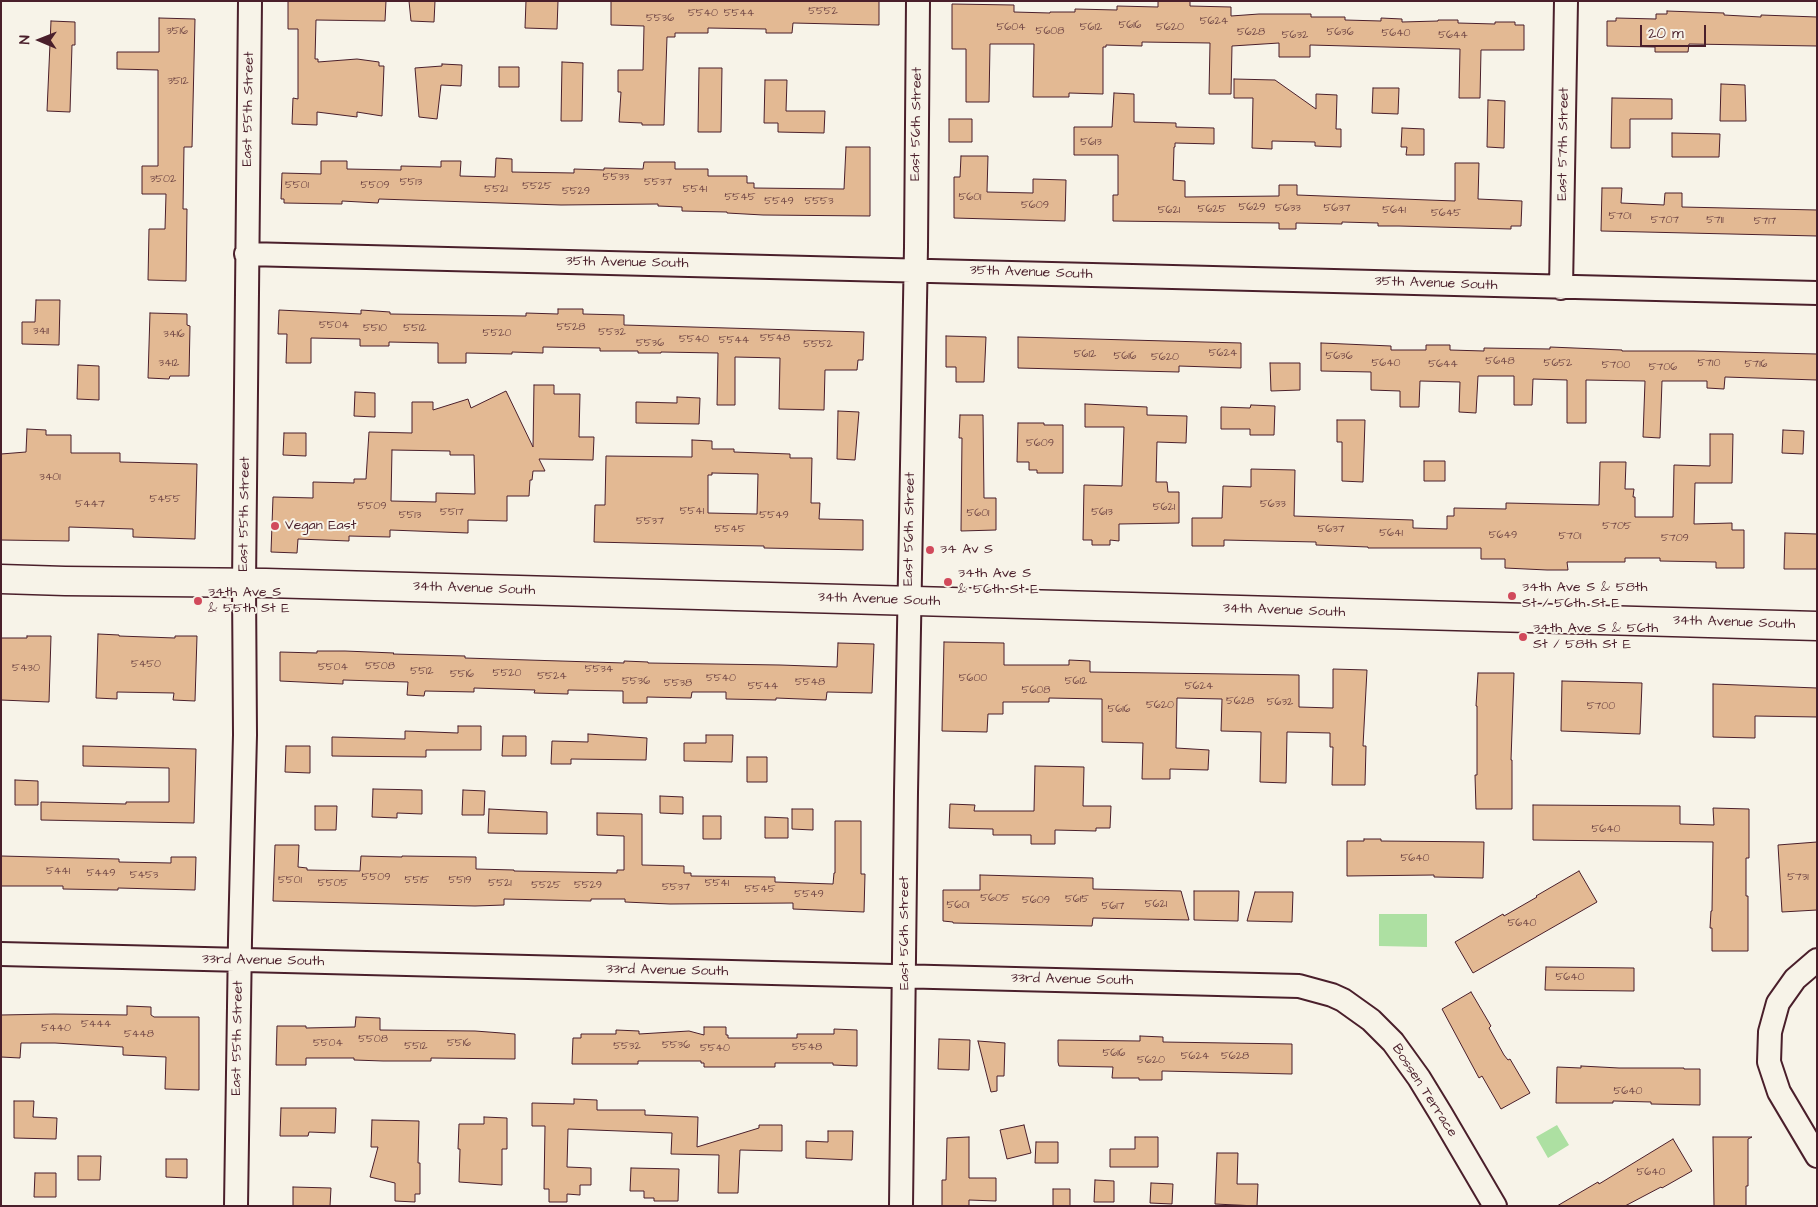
<!DOCTYPE html>
<html>
<head>
<meta charset="utf-8">
<style>
	body { margin:0 }
	#map { position:relative; width:1818px; height:1207px; overflow:hidden; background:#f7f3e8; font-family:"Architects Daughter",sans-serif }
	canvas { display:block }
	.frame { position:absolute; inset:0; border:2px solid #4a1f2b; pointer-events:none }
	.north { position:absolute; left:15px; top:15px; width:50px; height:50px; -webkit-text-stroke:4px #f7f3e8; paint-order:stroke; rotate:271deg; font-size:14px; font-weight:700; line-height:20px; text-align:center; color:#4a1f2b }
	.north::after { content:''; display:block; margin:auto; width:18px; height:22px; background:#4a1f2b; clip-path:polygon(50% 0,100% 100%,50% 72%,0 100%) }
	.scale { position:absolute; left:1640px; top:25px; width:66px; height:22px; box-sizing:border-box; border:2px solid #4a1f2b; border-top:0; padding-left:6px; font-size:15px; line-height:18px; white-space:nowrap; color:#4a1f2b; -webkit-text-stroke:4px #f7f3e8; paint-order:stroke }
</style>
</head>
<body>
<div id="map">
<canvas width="1818" height="1207"></canvas>
<div class="frame"></div>
<div class="north">N</div>
<div class="scale">20 m</div>
</div>
<script>
const context = document.querySelector('canvas').getContext('2d');
context.lineJoin = 'round';
function paint(path, color) { context.fillStyle = color; context.fill(path, 'evenodd'); }
const shape = rows => new Path2D(rows.map(r => 'M' + r).join(''));
function stroke(path, color, width, dash) { context.strokeStyle = color; context.lineWidth = width; context.lineCap = dash ? 'butt' : 'round'; context.setLineDash(dash || []); context.stroke(path); }
function label(font, color, halo, rows, align = 'center') {
  context.font = font + ' "Architects Daughter",sans-serif'; context.lineWidth = 4; context.setLineDash([]); context.textBaseline = 'middle'; context.strokeStyle = halo; context.fillStyle = color; for (const [text, x, y, turn = 0] of rows) {
    context.save(); context.translate(x, y); context.rotate((+turn || 0) * Math.PI / 180); context.textAlign = isNaN(turn) ? turn : align; if (halo) context.strokeText(text, 0, 0); context.fillText(text, 0, 0); context.restore();
  }
}
const green = shape([
	[1379,914,1427,914,1427,947,1379,946],
	[1557,1125,1569,1145,1548,1158,1536,1137]
]);
const building = shape([
	[288,1,386,1,385,21,316,20,315,59,318,59,318,62,357,59,379,62,379,66,384,66,382,116,357,112,357,117,317,112,317,125,292,124,293,98,298,99,298,29,288,29,288,1],
	[409,1,435,1,434,22,411,21,409,1],
	[526,1,558,1,557,29,525,28,526,1],
	[611,1,879,1,879,25,793,23,792,33,766,33,766,29,708,28,708,33,675,33,675,37,667,37,664,125,642,125,642,123,619,122,621,92,618,92,618,70,643,70,644,26,611,25,611,1],
	[1158,1,1190,1,1190,6,1231,7,1231,16,1259,14,1311,14,1311,17,1345,17,1345,20,1381,21,1381,18,1402,19,1402,22,1438,21,1438,20,1458,20,1458,23,1495,24,1495,22,1515,22,1515,25,1524,25,1524,50,1481,50,1480,98,1459,98,1460,49,1310,45,1310,57,1279,57,1279,43,1232,46,1231,94,1209,94,1210,43,1142,42,1142,46,1106,45,1106,47,1103,47,1103,94,1069,93,1069,97,1033,97,1034,44,990,44,989,102,966,102,966,49,952,49,952,4,1014,5,1014,12,1050,13,1050,12,1075,12,1075,9,1117,10,1117,6,1158,7,1158,1],
	[1667,11,1724,13,1724,15,1761,17,1761,15,1817,17,1817,46,1689,44,1688,52,1655,52,1655,47,1607,46,1607,21,1616,21,1616,18,1656,19,1656,14,1667,14,1667,11],
	[159,18,195,19,192,147,184,147,183,209,187,209,186,281,148,280,149,229,165,229,166,194,142,194,142,166,158,166,158,70,117,69,117,52,159,52,159,18],
	[51,21,75,22,75,45,72,45,70,112,47,111,51,21],
	[562,62,583,63,582,121,561,121,562,62],
	[442,64,462,65,461,86,441,85,437,119,419,117,415,68,442,66,442,64],
	[499,67,519,67,519,87,499,87,499,67],
	[699,68,722,68,721,132,698,132,699,68],
	[1234,79,1275,80,1316,109,1316,94,1337,95,1336,129,1341,129,1341,147,1315,146,1315,142,1272,141,1272,149,1252,148,1253,98,1234,98,1234,79],
	[765,80,787,80,786,111,825,111,824,133,778,132,778,123,764,123,765,80],
	[1721,84,1745,85,1746,121,1720,121,1721,84],
	[1373,88,1399,88,1398,114,1372,113,1373,88],
	[1114,93,1134,94,1134,122,1176,123,1176,127,1214,128,1214,144,1175,143,1175,147,1174,147,1173,180,1185,181,1185,197,1279,196,1279,185,1297,185,1297,195,1455,201,1455,163,1479,163,1478,199,1522,201,1521,226,1511,226,1511,229,1399,226,1378,226,1378,223,1342,222,1342,224,1296,223,1296,229,1279,229,1279,223,1113,221,1113,195,1118,195,1118,155,1074,155,1074,127,1112,127,1114,93],
	[1612,98,1672,99,1672,119,1630,119,1630,148,1611,148,1612,98],
	[1488,100,1505,101,1504,148,1487,147,1488,100],
	[949,119,972,119,972,142,949,142,949,119],
	[1402,128,1424,129,1424,155,1406,155,1407,147,1401,147,1402,128],
	[1672,133,1720,134,1719,157,1672,157,1672,133],
	[846,147,870,147,870,216,763,215,727,213,727,212,682,211,682,207,658,206,658,204,561,205,379,199,378,203,342,201,342,204,284,203,284,199,281,199,282,173,321,174,321,161,347,161,347,169,401,170,401,166,441,167,441,161,461,161,460,176,495,177,496,158,512,159,512,172,574,173,574,169,604,170,604,168,643,169,644,162,675,162,675,169,708,169,708,176,747,176,747,183,754,183,754,188,844,189,846,147],
	[961,156,988,156,987,192,1033,193,1033,179,1066,180,1065,221,954,218,954,177,960,177,961,156],
	[1602,188,1622,188,1621,203,1664,205,1665,193,1682,193,1682,207,1817,210,1817,236,1601,231,1602,188],
	[36,300,60,300,59,345,22,344,22,322,35,322,36,300],
	[558,309,583,309,583,314,624,315,624,325,864,332,863,360,858,360,857,370,825,370,824,410,779,409,780,358,735,357,735,405,717,405,718,353,661,352,661,353,638,353,638,351,600,351,600,348,543,347,543,353,512,352,512,354,466,353,466,363,438,363,438,343,389,342,389,346,360,346,360,339,311,338,311,363,286,363,287,334,278,334,279,310,361,314,361,310,390,312,390,314,526,316,526,313,558,314,558,309],
	[150,313,187,314,187,325,190,326,189,376,170,376,169,379,148,378,150,313],
	[946,336,986,337,984,382,956,382,956,367,946,367,946,336],
	[1018,337,1241,343,1241,368,1179,366,1179,372,1018,368,1018,337],
	[1321,343,1391,346,1391,350,1426,350,1426,345,1450,345,1450,350,1484,351,1484,348,1550,349,1550,347,1622,350,1622,351,1694,351,1817,354,1817,380,1725,377,1724,389,1707,388,1707,381,1662,381,1660,438,1643,437,1645,381,1586,380,1586,423,1567,423,1567,380,1533,379,1532,405,1514,405,1514,376,1478,376,1476,413,1459,412,1460,382,1420,381,1419,407,1400,407,1400,391,1371,390,1371,372,1321,371,1321,343],
	[1270,363,1300,363,1300,390,1271,391,1270,363],
	[78,365,99,366,99,400,77,399,78,365],
	[534,385,554,385,554,394,580,394,579,437,594,437,593,460,539,459,545,471,533,471,532,480,530,480,529,496,507,496,507,521,468,520,468,533,390,530,390,537,349,536,349,541,298,539,297,553,271,552,273,497,313,498,313,482,354,483,354,479,366,479,369,432,412,433,412,402,433,402,433,410,468,399,471,408,506,391,533,447,534,385],
	[392,450,450,451,450,455,474,455,475,494,436,493,436,502,391,501,392,450],
	[355,392,375,393,375,417,354,416,355,392],
	[677,397,700,398,699,424,636,423,636,402,677,403,677,397],
	[1085,404,1147,407,1147,415,1187,416,1186,443,1157,442,1156,482,1167,482,1168,492,1179,492,1179,523,1119,524,1119,541,1110,540,1110,545,1092,545,1092,540,1083,540,1084,485,1122,486,1124,427,1085,427,1085,404],
	[1251,405,1275,406,1274,435,1250,435,1250,429,1221,429,1221,407,1250,408,1251,405],
	[838,411,859,412,855,460,837,459,838,411],
	[960,415,983,415,984,498,996,498,996,530,961,531,962,438,959,438,960,415],
	[1337,420,1365,420,1363,482,1342,481,1342,442,1337,442,1337,420],
	[1018,423,1044,423,1044,425,1063,425,1063,473,1037,473,1037,470,1029,470,1029,462,1017,462,1018,423],
	[27,429,46,430,46,435,71,435,71,453,120,453,120,462,197,464,195,539,133,537,133,529,69,527,69,541,1,540,1,454,26,452,27,429],
	[1783,430,1804,431,1803,454,1782,453,1783,430],
	[284,433,306,433,306,456,283,455,284,433],
	[1710,434,1733,434,1732,483,1695,483,1694,524,1732,523,1732,530,1744,530,1744,568,1716,568,1716,562,1660,561,1660,558,1625,558,1625,562,1567,562,1568,570,1547,570,1505,568,1505,559,1481,559,1481,548,1368,548,1368,547,1316,545,1316,542,1224,540,1224,546,1192,546,1192,518,1222,518,1223,486,1251,487,1251,469,1295,470,1294,516,1413,520,1413,528,1447,529,1447,516,1454,516,1454,508,1506,509,1506,503,1599,505,1600,462,1626,462,1625,489,1634,489,1633,497,1635,497,1635,517,1673,517,1674,465,1710,466,1710,434],
	[692,440,712,441,712,449,734,449,734,452,790,454,790,458,812,458,811,503,820,503,819,519,863,520,863,550,764,548,764,546,716,545,594,542,595,505,605,505,606,456,692,457,692,440],
	[712,473,758,474,757,514,708,513,708,475,712,475,712,473],
	[1424,461,1445,461,1445,481,1424,481,1424,461],
	[1785,533,1817,534,1817,569,1784,569,1785,533],
	[98,634,119,635,119,636,175,638,175,636,197,636,195,701,173,700,174,693,117,692,117,699,96,698,98,634],
	[27,636,51,636,49,702,1,700,1,638,27,638,27,636],
	[944,642,1004,643,1004,665,1069,665,1069,660,1090,661,1090,672,1299,675,1299,707,1333,708,1333,669,1367,670,1363,746,1366,746,1365,785,1332,785,1333,747,1330,747,1330,733,1287,732,1286,783,1260,782,1261,732,1221,731,1222,699,1177,698,1176,748,1209,750,1208,770,1170,769,1170,779,1142,779,1143,743,1102,742,1102,699,1049,698,1049,702,1003,702,1003,714,988,714,987,732,942,731,944,642],
	[838,643,874,644,872,693,827,692,826,700,776,698,776,700,726,699,726,692,692,692,691,698,647,697,647,703,623,703,623,691,568,690,568,694,534,693,535,690,474,688,474,692,425,691,424,696,407,695,408,682,343,680,343,684,280,681,280,652,317,653,317,651,345,651,394,653,393,654,465,656,465,658,624,663,624,661,648,662,648,663,780,665,837,667,838,643],
	[1478,673,1514,673,1511,760,1512,760,1512,809,1476,809,1475,775,1477,775,1477,706,1476,706,1478,673],
	[1562,681,1642,683,1640,734,1561,731,1562,681],
	[1713,684,1817,688,1817,717,1755,716,1755,738,1713,737,1713,684],
	[458,726,481,726,481,750,426,750,426,757,332,756,332,737,405,739,405,731,458,733,458,726],
	[588,734,647,738,646,760,571,759,571,764,551,764,552,741,588,742,588,734],
	[706,735,733,735,732,762,684,761,684,743,706,743,706,735],
	[503,736,526,736,526,756,502,756,503,736],
	[83,746,196,749,194,823,41,820,41,802,126,804,126,802,169,802,169,768,83,766,83,746],
	[286,746,310,746,310,773,285,772,286,746],
	[747,757,767,757,767,782,747,782,747,757],
	[1035,766,1084,767,1083,806,1111,806,1110,828,1096,828,1096,831,1055,830,1055,844,1031,844,1031,835,993,835,993,829,949,828,950,804,975,805,974,811,1034,811,1035,766],
	[15,780,38,781,38,805,15,805,15,780],
	[373,789,422,790,422,814,397,813,397,818,372,817,373,789],
	[463,790,485,791,484,815,462,815,463,790],
	[660,796,683,797,683,814,660,813,660,796],
	[1533,805,1680,806,1680,824,1714,825,1713,808,1749,809,1749,858,1746,858,1746,896,1748,896,1748,951,1712,951,1712,928,1710,928,1711,911,1712,911,1713,842,1533,840,1533,805],
	[315,806,337,806,336,830,315,830,315,806],
	[489,809,547,812,547,834,488,833,489,809],
	[792,809,813,809,813,830,792,829,792,809],
	[597,813,642,814,642,865,684,866,684,873,691,873,691,876,775,877,775,882,833,884,834,873,835,873,835,821,861,821,861,874,865,874,864,912,793,909,793,903,670,904,625,902,625,899,591,899,591,901,504,899,504,905,475,906,273,901,275,845,299,845,298,867,307,868,307,870,360,871,361,856,402,857,402,856,476,857,476,869,514,870,514,871,617,873,617,870,624,870,624,836,597,835,597,813],
	[703,816,721,816,721,839,703,839,703,816],
	[765,817,788,818,788,838,765,838,765,817],
	[1364,839,1381,839,1381,841,1484,842,1483,878,1434,877,1434,875,1347,876,1347,841,1364,841,1364,839],
	[1817,842,1817,910,1782,912,1778,845,1817,842],
	[1,856,119,859,119,862,171,863,171,857,196,857,195,890,118,888,118,890,63,889,63,886,1,886,1,856],
	[1579,871,1597,902,1473,973,1455,942,1503,914,1504,916,1537,897,1536,896,1579,871],
	[980,875,1093,878,1093,889,1181,891,1189,920,1093,918,1092,926,953,923,953,922,943,921,943,890,980,890,980,875],
	[1194,891,1239,891,1238,921,1194,920,1194,891],
	[1255,892,1293,892,1292,922,1247,921,1255,892],
	[1546,967,1634,968,1634,991,1545,990,1546,967],
	[1471,992,1491,1026,1489,1028,1504,1055,1508,1060,1510,1059,1530,1093,1501,1109,1482,1076,1479,1078,1442,1009,1471,992],
	[127,1006,151,1007,151,1015,154,1017,199,1017,199,1090,165,1089,166,1057,123,1055,123,1047,55,1043,21,1043,20,1058,1,1057,1,1015,54,1014,127,1015,127,1006],
	[356,1017,380,1018,380,1030,475,1031,515,1034,515,1059,431,1058,431,1061,383,1061,354,1060,354,1058,306,1058,306,1065,276,1065,277,1026,306,1026,306,1028,355,1027,356,1017],
	[704,1027,726,1027,726,1035,728,1035,728,1038,797,1038,797,1034,834,1034,834,1029,857,1030,857,1066,833,1065,833,1063,775,1063,775,1067,704,1067,704,1063,701,1063,701,1061,638,1061,638,1064,572,1064,573,1038,581,1038,581,1034,616,1034,616,1030,639,1031,639,1034,689,1031,704,1035,704,1027],
	[1140,1036,1163,1037,1163,1042,1292,1044,1292,1074,1162,1071,1162,1080,1139,1080,1139,1078,1112,1078,1113,1067,1059,1066,1058,1062,1058,1040,1140,1041,1140,1036],
	[939,1039,970,1040,969,1070,938,1069,939,1039],
	[978,1041,1005,1043,1004,1076,997,1076,997,1091,991,1092,978,1041],
	[1581,1066,1619,1068,1684,1068,1684,1069,1700,1069,1700,1105,1651,1104,1651,1102,1613,1101,1613,1103,1556,1103,1557,1067,1581,1068,1581,1066],
	[574,1099,597,1100,597,1110,645,1110,645,1115,698,1117,697,1147,759,1128,759,1125,782,1125,782,1151,740,1150,738,1193,718,1193,719,1155,671,1154,672,1133,568,1129,567,1167,591,1168,591,1185,580,1185,580,1195,567,1194,567,1202,549,1202,549,1189,544,1189,545,1126,532,1126,532,1103,574,1104,574,1099],
	[14,1101,34,1101,33,1117,57,1118,56,1139,14,1138,14,1101],
	[281,1108,336,1108,335,1133,309,1132,308,1136,280,1136,281,1108],
	[484,1117,507,1118,507,1149,502,1149,502,1185,459,1182,460,1149,458,1149,459,1124,484,1124,484,1117],
	[372,1120,419,1121,418,1163,420,1163,420,1194,415,1194,415,1202,395,1201,395,1183,370,1177,378,1147,371,1147,372,1120],
	[1024,1125,1031,1153,1007,1159,1000,1130,1024,1125],
	[828,1131,853,1131,852,1160,806,1158,806,1141,828,1142,828,1131],
	[969,1137,969,1178,996,1178,996,1201,969,1200,969,1206,942,1206,942,1180,946,1180,947,1138,969,1137],
	[1135,1137,1158,1137,1158,1167,1110,1167,1110,1149,1135,1149,1135,1137],
	[1713,1137,1752,1137,1748,1139,1748,1186,1746,1186,1746,1206,1714,1206,1713,1137],
	[1673,1139,1692,1171,1662,1188,1661,1187,1625,1206,1557,1206,1598,1182,1599,1184,1673,1139],
	[1036,1142,1058,1142,1058,1163,1035,1163,1036,1142],
	[1217,1153,1238,1153,1237,1184,1258,1184,1257,1206,1215,1204,1217,1153],
	[78,1156,101,1156,100,1180,78,1180,78,1156],
	[166,1159,187,1159,187,1178,166,1177,166,1159],
	[631,1168,679,1169,678,1201,654,1201,654,1198,644,1198,644,1191,630,1191,631,1168],
	[35,1173,56,1173,56,1197,34,1197,35,1173],
	[1095,1180,1114,1181,1114,1202,1094,1202,1095,1180],
	[1151,1183,1173,1184,1172,1204,1150,1203,1151,1183],
	[293,1187,331,1188,330,1206,293,1206,293,1187],
	[1053,1189,1070,1189,1070,1206,1053,1206,1053,1189]
]);
const street = shape([
	[246,254,1817,293],
	[1561,288,1566,1],
	[1,954,1299,986,1332,995,1343,1000,1371,1020,1393,1042,1419,1078,1441,1114,1495,1206],
	[1817,960,1795,979,1778,1003,1770,1032,1769,1062,1779,1092,1817,1156],
	[236,1206,240,940,245,735,244,584,250,1],
	[901,1206,906,792,916,247,918,1]
]);
const secondary = shape([
	[1,579,65,581,266,583,1817,626]
]);
const markers = [
	[275,526,5,"#d1495b"],
	[930,550,5,"#d1495b"],
	[948,582,5,"#d1495b"],
	[1512,596,5,"#d1495b"],
	[198,601,5,"#d1495b"],
	[1523,637,5,"#d1495b"]
];
const numberNames = [
	["5552",823,12],
	["5540",703,14],
	["5544",739,14],
	["5536",660,19],
	["5624",1214,22],
	["5616",1130,26],
	["5604",1011,28],
	["5612",1091,28],
	["5620",1170,28],
	["3516",177,32],
	["5608",1050,32],
	["5628",1251,33],
	["5636",1340,33],
	["5640",1396,34],
	["5632",1295,36],
	["5644",1453,36],
	["3512",178,82],
	["5613",1091,143],
	["5533",616,178],
	["3502",163,180],
	["5513",411,183],
	["5537",658,183],
	["5501",297,186],
	["5509",375,186],
	["5525",537,187],
	["5521",496,190],
	["5541",695,190],
	["5529",576,192],
	["5545",740,198],
	["5601",970,198],
	["5549",779,202],
	["5553",819,202],
	["5609",1035,206],
	["5629",1252,208],
	["5633",1288,209],
	["5637",1337,209],
	["5625",1212,210],
	["5621",1169,211],
	["5641",1394,211],
	["5645",1446,214],
	["5701",1620,217],
	["5707",1665,221],
	["5711",1715,221],
	["5717",1765,222],
	["5504",334,326],
	["5528",571,328],
	["5510",375,329],
	["5512",415,329],
	["3411",41,332],
	["5532",612,333],
	["5520",497,334],
	["3416",174,335],
	["5548",775,339],
	["5540",694,340],
	["5544",734,341],
	["5536",650,344],
	["5552",818,345],
	["5624",1223,354],
	["5612",1085,355],
	["5616",1125,357],
	["5636",1339,357],
	["5620",1165,358],
	["5648",1500,362],
	["3412",169,364],
	["5640",1386,364],
	["5652",1558,364],
	["5710",1709,364],
	["5644",1443,365],
	["5716",1756,365],
	["5700",1616,366],
	["5706",1663,368],
	["5609",1040,444],
	["3401",50,478],
	["5455",165,500],
	["5447",90,505],
	["5633",1273,505],
	["5509",372,507],
	["5621",1164,508],
	["5541",692,512],
	["5517",452,513],
	["5613",1102,513],
	["5601",978,514],
	["5513",410,516],
	["5549",774,516],
	["5537",650,522],
	["5705",1617,527],
	["5545",730,530],
	["5637",1331,530],
	["5641",1391,534],
	["5649",1503,536],
	["5701",1570,537],
	["5709",1675,539],
	["5450",146,665],
	["5508",380,667],
	["5504",333,668],
	["5430",26,669],
	["5534",599,670],
	["5512",422,672],
	["5520",507,674],
	["5516",462,675],
	["5524",552,677],
	["5540",721,679],
	["5600",973,679],
	["5536",636,682],
	["5612",1076,682],
	["5548",810,683],
	["5538",678,684],
	["5544",763,687],
	["5624",1199,687],
	["5608",1036,691],
	["5628",1240,702],
	["5632",1280,703],
	["5620",1160,706],
	["5700",1601,707],
	["5616",1119,710],
	["5640",1606,830],
	["5640",1415,859],
	["5441",58,872],
	["5449",101,874],
	["5453",144,876],
	["5509",376,878],
	["5731",1798,878],
	["5501",290,881],
	["5515",417,881],
	["5519",460,881],
	["5505",333,884],
	["5521",500,884],
	["5541",717,884],
	["5525",546,886],
	["5529",588,886],
	["5537",676,888],
	["5545",760,890],
	["5549",809,895],
	["5605",995,899],
	["5615",1077,900],
	["5609",1036,901],
	["5621",1156,905],
	["5601",958,906],
	["5617",1113,907],
	["5640",1522,924],
	["5640",1570,978],
	["5444",96,1025],
	["5440",56,1029],
	["5448",139,1035],
	["5508",373,1040],
	["5504",328,1044],
	["5516",459,1044],
	["5536",676,1046],
	["5512",416,1047],
	["5532",627,1047],
	["5548",807,1048],
	["5540",715,1049],
	["5616",1114,1054],
	["5624",1195,1057],
	["5628",1235,1057],
	["5620",1151,1061],
	["5640",1628,1092],
	["5640",1651,1173]
];
const streetNames = [
	["East 55th Street",249,109,-89],
	["East 56th Street",917,124,-89],
	["East 57th Street",1564,144,-89],
	["35th Avenue South",627,263,1],
	["35th Avenue South",1031,273,2],
	["35th Avenue South",1436,284,2],
	["East 55th Street",245,514,-89],
	["East 56th Street",910,529,-89],
	["34th Avenue South",474,589,2],
	["34th Avenue South",879,600,2],
	["34th Avenue South",1284,611,2],
	["34th Avenue South",1734,623,2],
	["East 56th Street",905,933,-90],
	["33rd Avenue South",263,961,1],
	["33rd Avenue South",667,971,1],
	["33rd Avenue South",1072,980,1],
	["East 55th Street",238,1038,-89],
	["Bossen Terrace",1424,1091,57]
];
const poiNames = [
	["Vegan East",285,526],
	["34 Av S",940,550],
	["34th Ave S",958,574],
	["& 56th St E",958,590],
	["34th Ave S & 58th",1522,588],
	["St / 56th St E",1522,604],
	["34th Ave S",208,593],
	["& 55th St E",208,609],
	["34th Ave S & 56th",1533,629],
	["St / 58th St E",1533,645]
];
paint(green, '#ade0a2');
paint(building, '#e3b993');
stroke(building, '#4a1f2b', 1);
stroke(street, '#4a1f2b', 26);
stroke(secondary, '#4a1f2b', 31);
stroke(street, '#f7f3e8', 22);
stroke(secondary, '#f7f3e8', 28);
for (const [x, y, r, color] of markers) { const dot = new Path2D(); dot.arc(x, y, r, 0, 2 * Math.PI); context.fillStyle = color; context.fill(dot); stroke(dot, '#f7f3e8', 2); }
label('11px', '#704645', null, numberNames);
label('14px', '#4a1f2b', '#f7f3e8', streetNames);
label('14px', '#4a1f2b', '#f7f3e8', poiNames, 'left');
</script>
</body>
</html>
